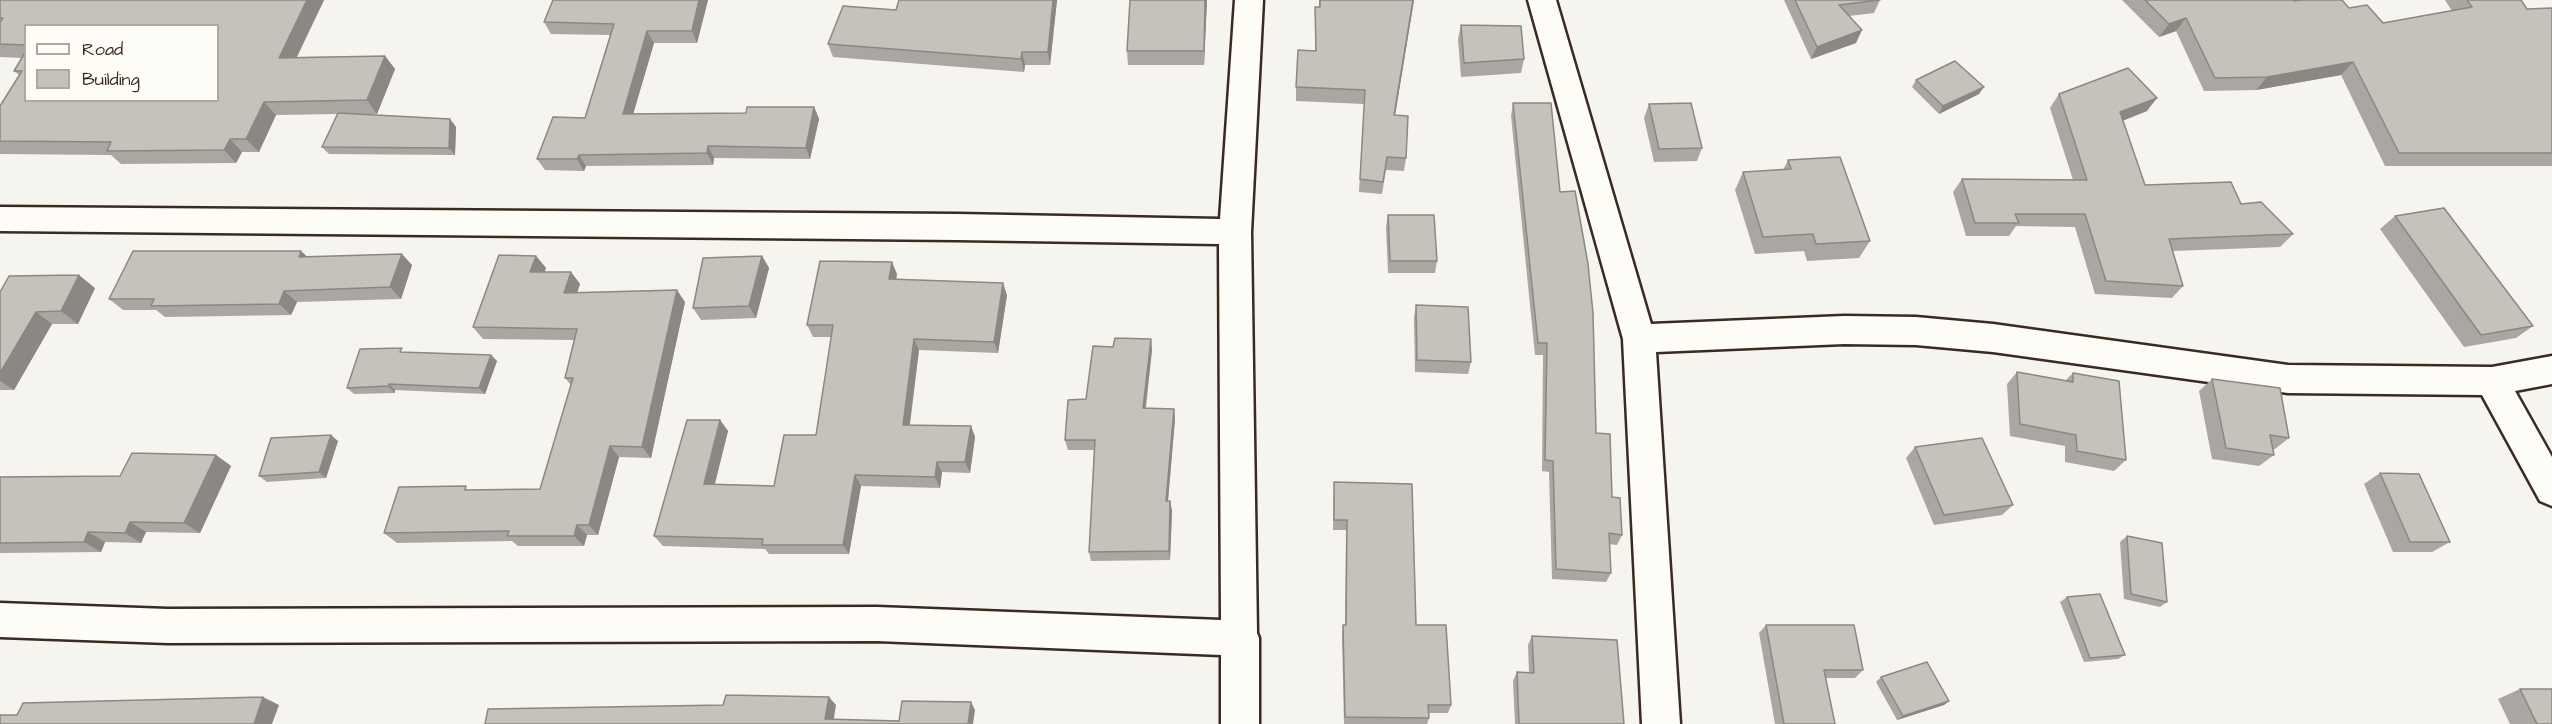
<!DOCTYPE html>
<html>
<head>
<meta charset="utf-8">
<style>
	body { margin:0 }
	#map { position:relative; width:2552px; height:724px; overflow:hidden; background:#f5f4ee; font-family:"Architects Daughter",sans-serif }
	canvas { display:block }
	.legend { position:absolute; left:24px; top:24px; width:195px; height:78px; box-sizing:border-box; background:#fdfcf7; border:2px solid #afa8a0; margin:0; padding:8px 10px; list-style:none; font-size:18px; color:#3b2a1e }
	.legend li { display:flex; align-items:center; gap:12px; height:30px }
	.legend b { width:30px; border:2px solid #afa8a0 }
</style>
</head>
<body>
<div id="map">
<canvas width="2552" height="724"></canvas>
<ul class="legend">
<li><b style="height:8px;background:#fdfcf7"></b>Road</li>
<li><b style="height:16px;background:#c7c1bb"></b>Building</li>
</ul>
</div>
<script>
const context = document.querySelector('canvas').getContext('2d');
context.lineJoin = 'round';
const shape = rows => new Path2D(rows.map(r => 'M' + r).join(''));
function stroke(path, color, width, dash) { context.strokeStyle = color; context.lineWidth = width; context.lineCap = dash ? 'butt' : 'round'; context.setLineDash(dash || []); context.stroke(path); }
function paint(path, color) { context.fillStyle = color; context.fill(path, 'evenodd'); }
const minor = shape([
	[1235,0,1263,0,1251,232,1257,633,1259,638,1259,724,1221,724,1221,655,877,641,168,643,0,637,0,603,168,609,877,607,1221,620,1219,244,957,240,0,231,0,207,957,214,1220,219,1235,0],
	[1528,0,1556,0,1651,324,1844,316,1916,317,1993,324,2288,365,2492,367,2552,356,2552,384,2515,391,2552,457,2552,506,2540,501,2482,395,2288,393,1993,352,1916,345,1844,344,1656,352,1680,724,1642,724,1623,339,1528,0]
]);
const wall = shape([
	[0,0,324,0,297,57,385,56,395,69,377,114,351,114,450,119,456,127,455,155,329,154,322,147,337,114,276,115,259,152,242,152,236,163,121,164,111,155,0,154,0,106,19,75,14,71,22,58,0,57],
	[26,26,218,26,218,100,26,100],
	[708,0,697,43,654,43,633,114,746,113,814,107,819,119,810,159,714,158,713,165,586,166,584,171,545,170,537,159,585,118,610,35,551,34,544,22],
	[899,0,1057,0,1050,65,1025,65,1024,72,833,57,828,44,896,10],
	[1207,0,1204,65,1128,65,1127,51],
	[1319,0,1414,0,1395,115,1406,158,1404,171,1386,170,1382,194,1359,192,1364,104,1296,101,1296,87,1315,51,1315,7,1319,7],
	[1784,0,1880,0,1874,13,1849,16,1856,43,1811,59],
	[2122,0,2294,0,2294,1,2383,23,2452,11,2445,0,2521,0,2527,9,2552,8,2552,166,2385,166,2341,75,2256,90,2204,91,2176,31,2159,37],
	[1461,25,1524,59,1521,73,1461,77,1458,39],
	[1916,80,1979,94,1939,114,1912,87],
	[2059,94,2147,111,2123,120,2145,185,2241,204,2293,234,2280,247,2173,251,2183,286,2172,298,2095,294,2075,227,2016,226,2009,236,1966,236,1953,192,1962,179,2073,180,2050,108],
	[1513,103,1560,192,1596,433,1622,535,1617,545,1609,544,1611,573,1606,582,1552,579,1549,472,1542,471,1543,355,1535,355,1511,116],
	[1649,104,1702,148,1697,161,1654,162,1644,118],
	[1788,160,1870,241,1859,258,1807,261,1804,251,1755,254,1735,190,1743,172,1783,170],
	[1388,215,1437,261,1435,273,1388,273,1386,227],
	[2395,216,2533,326,2516,338,2464,347,2380,229],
	[536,256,546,268,544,272,571,272,580,284,577,293,685,302,651,458,619,457,598,535,587,535,584,546,518,546,512,541,397,543,384,533,471,490,540,489,571,385,565,378,574,340,483,339,473,327],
	[762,256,769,268,756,318,701,320,693,308],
	[307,257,412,265,401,299,297,302,291,315,165,317,156,310,123,310,109,299],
	[897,274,896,279,1007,295,998,353,919,350,910,425,971,426,975,437,970,473,942,472,940,488,861,486,849,554,769,554,765,549,663,546,654,536,720,420,728,431,715,484,774,486,816,435,831,337,813,337,807,325],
	[95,288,78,324,52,324,14,390,0,390,0,292],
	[1416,305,1471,362,1468,374,1415,372,1414,317],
	[1151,339,1152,350,1146,408,1174,409,1175,419,1168,501,1170,501,1172,511,1170,560,1091,561,1089,552,1094,450,1068,450,1065,440,1113,347],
	[406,352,491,355,497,361,485,394,395,390,395,393,354,394,347,388],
	[2017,372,2065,381,2073,373,2126,460,2114,471,2065,462,2065,446,2010,436,2007,384],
	[2212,379,2289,438,2275,449,2273,449,2274,455,2259,466,2212,459,2199,391],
	[338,441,326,478,267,482,259,476],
	[1915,447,2013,505,2002,515,1934,525,1906,458],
	[216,455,231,466,200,533,146,532,141,543,105,542,101,552,0,553,0,477,120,476],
	[2380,473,2450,542,2432,552,2393,552,2364,484],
	[1334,482,1416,625,1451,705,1448,713,1429,713,1429,718,1427,724,1344,724,1342,634,1343,625,1345,625,1346,530,1333,530],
	[2127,536,2167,602,2160,607,2124,599,2120,542],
	[2067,597,2125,655,2118,659,2084,662,2060,602],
	[1766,625,1863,670,1855,678,1825,678,1835,724,1775,724,1759,633],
	[1532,636,1624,724,1515,724,1513,681,1517,672,1529,673,1528,645],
	[1881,677,1949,701,1944,705,1897,720,1876,682],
	[2520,689,2552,724,2510,724,2498,699]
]);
const shadedWall = shape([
	[307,0,324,0,290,71,279,58],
	[699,0,708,0,697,43,692,31],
	[1053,0,1057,0,1050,65,1048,52],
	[1205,0,1207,0,1204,65,1204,51],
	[1413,0,1414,0,1393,128,1394,115],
	[2186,18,2176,31,2159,37,2169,24],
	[1862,30,1856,43,1811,59,1817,47],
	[647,31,654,43,630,125,623,114],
	[1022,52,1025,65,1024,72,1021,59],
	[385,56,395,69,377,114,367,100],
	[2353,62,2341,75,2256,90,2267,77],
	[1984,87,1979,94,1939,114,1943,106],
	[2157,98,2147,111,2110,126,2120,112],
	[264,102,276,115,259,152,246,139],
	[814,107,819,119,810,159,806,148],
	[450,119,456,127,455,155,449,148],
	[230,139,242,152,236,163,224,150],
	[708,146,714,158,713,165,707,153],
	[579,155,586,166,584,171,577,159],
	[301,251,313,262,299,257],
	[402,254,412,265,401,299,390,287],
	[536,256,546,268,540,284,530,272],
	[762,256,769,268,756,318,749,306],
	[892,262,897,274,894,291,889,279],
	[571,272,580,284,573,305,564,293],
	[79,275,95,288,78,324,61,311],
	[1003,283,1007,295,998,353,994,342],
	[677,290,685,302,651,458,642,447],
	[284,291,297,302,291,315,279,304],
	[36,312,52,324,14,390,0,381,0,373],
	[914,339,919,350,908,436,903,425],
	[1151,339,1152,350,1144,418,1143,408],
	[491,355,497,361,485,394,479,388],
	[389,384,395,390,395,393,388,386],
	[1174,409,1175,419,1167,511,1166,501],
	[720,420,728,431,712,494,704,484],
	[971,426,975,437,970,473,965,462],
	[331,435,338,441,326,478,319,472],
	[610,446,619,457,598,535,589,525],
	[216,455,231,466,200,533,184,523],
	[937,462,942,472,940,488,935,477],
	[855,475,861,486,849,554,843,545],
	[1170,501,1172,511,1170,560,1169,551],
	[130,522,146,532,141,543,125,533],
	[577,525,587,535,584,546,574,536],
	[88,532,105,542,101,552,84,542],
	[263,697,279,705,272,724,254,724],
	[829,697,836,705,833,724,825,719],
	[1949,701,1944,705,1897,720,1903,716],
	[971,702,975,710,973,724,968,724]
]);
const building = shape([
	[0,0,307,0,279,58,385,56,367,100,264,102,246,139,230,139,224,150,107,151,111,142,0,141,0,106,22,71,14,71,26,51,26,100,218,100,218,26,26,26,26,45,0,44,0,22,3,18,0,18,0,0],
	[553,0,699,0,692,31,647,31,623,114,746,113,747,107,814,107,806,148,708,146,707,153,579,155,577,159,537,159,553,117,585,118,614,24,544,22,553,0],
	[899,0,1053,0,1048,52,1022,52,1021,59,828,44,843,6,896,10,899,0],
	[1130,0,1205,0,1204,51,1127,51,1130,0],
	[1320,0,1413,0,1394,115,1408,116,1406,158,1387,157,1383,182,1360,179,1365,90,1296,87,1298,50,1316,51,1315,7,1320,7,1320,0],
	[1795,0,1880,0,1839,5,1862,30,1817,47,1795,0],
	[2145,0,2294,0,2294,1,2301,0,2342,0,2349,8,2367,5,2383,23,2472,7,2467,0,2521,0,2527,9,2552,8,2552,153,2399,153,2353,62,2267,77,2215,78,2186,18,2169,24,2145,0],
	[1461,25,1521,26,1524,59,1464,63,1461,25],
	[1955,61,1984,87,1943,106,1916,80,1955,61],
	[2128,68,2157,98,2120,112,2145,185,2231,182,2241,204,2261,202,2293,234,2169,239,2183,286,2106,281,2085,214,2015,214,2019,223,1975,223,1962,179,2087,180,2059,94,2128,68],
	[1513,103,1551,103,1560,192,1575,191,1588,264,1593,313,1596,433,1610,434,1612,497,1620,498,1622,535,1609,533,1611,573,1556,569,1553,461,1545,460,1547,343,1538,343,1513,103],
	[1691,103,1702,148,1659,149,1649,104,1691,103],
	[338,113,450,119,449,148,322,147,338,113],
	[1840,157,1870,241,1816,244,1813,234,1763,237,1743,172,1791,169,1788,160,1840,157],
	[2444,208,2533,326,2481,335,2395,216,2444,208],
	[1388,215,1434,215,1437,261,1390,261,1388,215],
	[133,251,301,251,299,257,402,254,390,287,284,291,279,304,151,306,154,299,109,299,133,251],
	[499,255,536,256,530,272,571,272,564,293,677,290,642,447,610,446,589,525,577,525,574,536,507,536,509,531,384,533,399,487,466,486,465,490,540,489,573,378,565,378,577,329,473,327,499,255],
	[762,256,749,306,693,308,703,258,762,256],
	[820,261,892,262,889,279,1003,283,994,342,914,339,903,425,971,426,965,462,937,462,935,477,855,475,843,545,762,545,763,539,654,536,687,420,720,420,704,484,774,486,784,435,816,435,833,325,807,325,820,261],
	[79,275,61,311,36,312,0,373,0,292,9,276,79,275],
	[1416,305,1468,307,1471,362,1417,360,1416,305],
	[1115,338,1151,339,1143,408,1174,409,1166,501,1170,501,1169,551,1089,552,1095,440,1065,440,1068,400,1086,399,1093,346,1113,347,1115,338],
	[402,348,400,352,491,355,479,388,389,384,388,386,347,388,360,349,402,348],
	[2017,372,2073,382,2073,373,2119,381,2126,460,2077,451,2076,435,2020,424,2017,372],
	[2212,379,2280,388,2289,438,2270,435,2274,455,2226,448,2212,379],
	[331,435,319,472,259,476,271,438,331,435],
	[1982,438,2013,505,1944,515,1915,447,1982,438],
	[132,453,216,455,184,523,130,522,125,533,88,532,84,542,0,543,0,477,120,476,132,453],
	[2380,473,2419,474,2450,542,2410,542,2380,473],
	[1334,482,1412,484,1416,625,1446,625,1451,705,1428,705,1429,718,1345,717,1343,625,1346,625,1347,520,1334,520,1334,482],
	[2127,536,2162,543,2167,602,2131,594,2127,536],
	[2100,594,2125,655,2090,658,2067,597,2100,594],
	[1766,625,1854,625,1863,670,1824,670,1835,724,1784,724,1766,625],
	[1532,636,1617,640,1624,724,1519,724,1517,672,1534,673,1532,636],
	[1927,662,1949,701,1903,716,1881,677,1927,662],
	[2520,689,2552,689,2552,724,2537,724,2520,689],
	[726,695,829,697,825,719,899,721,902,701,971,702,968,724,485,724,488,709,723,705,726,695],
	[263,697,254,724,0,724,0,715,17,715,23,703,263,697]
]);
stroke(minor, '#3b2a1e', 5);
paint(minor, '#fdfcf7');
paint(wall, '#aba6a1');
paint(shadedWall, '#8b8783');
paint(building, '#c7c1bb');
stroke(building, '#8b8783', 1.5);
</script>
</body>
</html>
